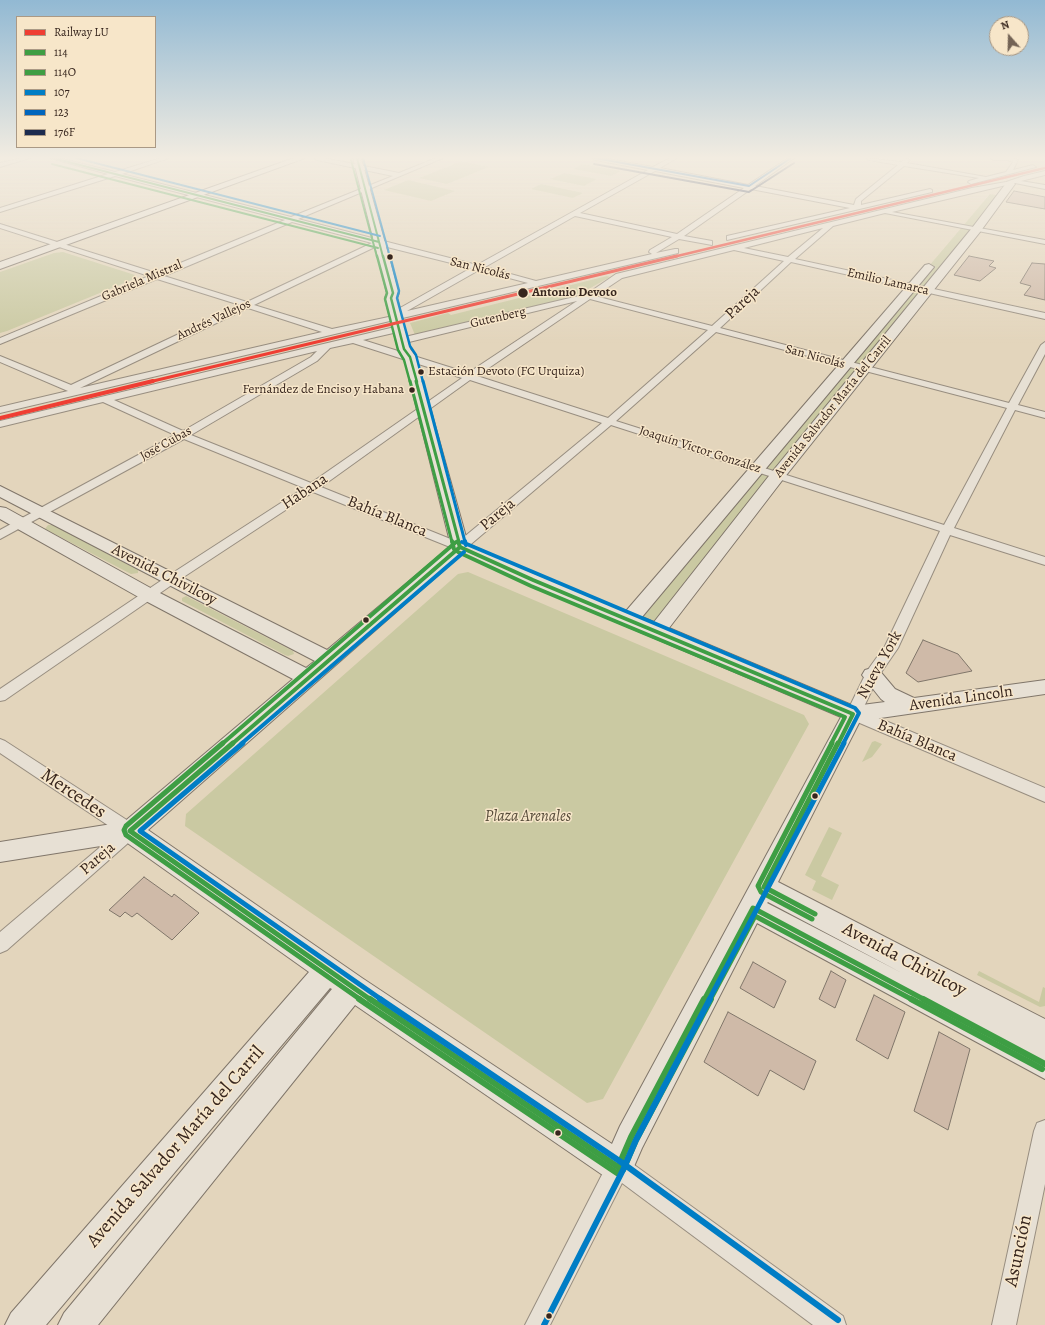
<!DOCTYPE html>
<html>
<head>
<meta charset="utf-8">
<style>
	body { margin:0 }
	#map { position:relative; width:1045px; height:1325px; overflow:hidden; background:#e3d5bc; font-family:Alegreya,serif }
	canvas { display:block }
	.legend { position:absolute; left:16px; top:16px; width:140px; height:132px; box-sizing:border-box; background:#f7e6c9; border:1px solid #aa9985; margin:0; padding:5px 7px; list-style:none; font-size:12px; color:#37261e }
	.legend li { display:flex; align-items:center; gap:8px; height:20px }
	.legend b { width:20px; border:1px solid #aa9985 }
	.north { position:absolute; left:989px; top:16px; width:40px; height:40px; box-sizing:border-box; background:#f7e6c9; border:1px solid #aa9985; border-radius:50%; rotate:340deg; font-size:11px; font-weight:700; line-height:16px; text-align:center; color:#37261e }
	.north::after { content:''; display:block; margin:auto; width:14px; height:18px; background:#736355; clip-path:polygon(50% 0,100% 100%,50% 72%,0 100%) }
</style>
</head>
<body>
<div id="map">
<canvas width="1045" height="1325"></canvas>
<ul class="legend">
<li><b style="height:5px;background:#ef3e33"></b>Railway LU</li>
<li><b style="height:5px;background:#3e9e44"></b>114</li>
<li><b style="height:5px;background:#3e9e44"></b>114O</li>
<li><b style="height:5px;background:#007dc5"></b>107</li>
<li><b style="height:5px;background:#0065bd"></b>123</li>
<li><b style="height:5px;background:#1d2b4f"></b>176F</li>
</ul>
<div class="north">N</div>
</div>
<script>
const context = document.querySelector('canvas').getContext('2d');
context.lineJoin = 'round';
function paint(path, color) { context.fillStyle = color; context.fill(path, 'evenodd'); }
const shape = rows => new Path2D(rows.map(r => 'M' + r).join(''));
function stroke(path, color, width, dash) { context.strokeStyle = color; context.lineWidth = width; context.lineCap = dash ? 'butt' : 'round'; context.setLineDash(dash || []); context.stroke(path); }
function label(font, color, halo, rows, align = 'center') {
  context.font = font + ' Alegreya,serif'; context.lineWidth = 3; context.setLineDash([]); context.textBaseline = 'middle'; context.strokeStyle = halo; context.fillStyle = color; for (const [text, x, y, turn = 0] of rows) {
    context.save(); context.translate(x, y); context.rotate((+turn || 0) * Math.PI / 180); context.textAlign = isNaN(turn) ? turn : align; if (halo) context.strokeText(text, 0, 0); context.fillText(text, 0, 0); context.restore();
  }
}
const green = shape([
	[462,161,489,167,447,184,419,178],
	[583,164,621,171,611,176,573,169],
	[564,173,597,179,584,186,550,179],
	[408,180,455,191,431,201,384,190],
	[541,184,583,193,573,198,531,189],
	[990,194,1001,196,657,631,630,619],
	[63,252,135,275,134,279,7,331,0,333,0,272,54,253],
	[607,276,610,277,585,291,568,298,415,335,410,323,448,313,451,315],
	[48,525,53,525,138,570,138,573,131,574,45,529],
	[468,572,804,715,809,724,603,1099,587,1103,185,826,186,814,458,574],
	[186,596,293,651,294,654,288,656,285,655,182,601,182,598],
	[875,741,882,744,872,757,862,762,872,742],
	[829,827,842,833,821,876,839,885,832,900,812,890,816,881,805,875],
	[979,971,1039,1002,1043,987,1045,988,1045,1006,1040,1007,977,975]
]);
const building = shape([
	[1014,191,1045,197,1045,209,1006,202,1014,191],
	[969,256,994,261,989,266,996,268,980,281,954,275,969,256],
	[1032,263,1045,264,1045,300,1024,295,1031,286,1020,283,1032,263],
	[923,640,958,654,972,671,918,682,906,673,923,640],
	[144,877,172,897,174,894,199,913,172,940,137,913,132,917,125,912,120,917,109,910,144,877],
	[753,962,786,981,774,1008,740,988,753,962],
	[831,971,846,980,835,1008,819,999,831,971],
	[874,995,905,1012,888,1059,856,1040,874,995],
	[728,1012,816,1061,804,1090,770,1070,758,1096,704,1062,728,1012],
	[939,1032,970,1049,948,1130,914,1111,939,1032]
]);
const street = shape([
	[21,158,30,158,0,167,0,163,21,158],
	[50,158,59,158,115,172,161,158,169,158,122,174,291,217,393,176,317,160,314,158,324,158,399,173,436,158,443,158,298,219,477,265,648,170,595,160,592,158,603,158,653,167,670,158,677,158,660,168,748,185,788,158,794,158,755,186,854,205,856,199,898,165,869,160,866,158,901,162,907,158,910,160,907,163,986,177,1006,172,1013,162,1008,160,994,160,991,158,1013,158,1018,160,1013,170,1033,165,1036,167,971,184,968,182,969,181,979,178,904,166,861,201,861,205,930,189,932,190,932,192,727,240,727,236,850,208,751,189,684,236,712,241,712,245,679,239,656,253,675,249,678,249,678,253,0,413,0,407,68,391,0,362,0,356,71,385,240,305,157,279,0,344,0,338,149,276,0,228,0,224,156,273,285,220,115,176,0,212,0,208,108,174,50,158],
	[655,171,744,188,677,234,580,213,655,171],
	[575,216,672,237,650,250,649,252,652,254,536,281,485,267,575,216],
	[292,222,372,243,247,302,164,276,292,222],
	[379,245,471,268,400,308,399,310,402,312,398,315,332,329,254,305,379,245],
	[479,270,528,283,407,311,479,270],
	[248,308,322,332,80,388,248,308],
	[1045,171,1045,175,1021,181,1045,185,1045,189,1015,183,892,212,1045,240,1045,244,885,213,833,226,795,259,1045,313,1045,319,791,262,720,328,1009,403,1041,345,1045,342,1045,354,1018,405,1045,412,1045,418,1015,410,954,528,1045,557,1045,565,950,535,898,648,878,677,862,711,1045,788,1045,802,848,718,846,714,867,671,885,646,940,531,611,425,464,550,460,551,313,492,176,582,5,700,0,701,0,689,168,576,304,488,184,439,0,539,0,530,175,435,103,402,0,427,0,421,399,326,403,329,402,331,363,340,468,373,577,301,409,342,405,339,409,336,587,294,616,274,972,188,1006,182,1024,176,1045,171],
	[823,228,788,257,744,248,823,228],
	[734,250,784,261,712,326,595,296,622,278,734,250],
	[590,299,708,330,608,418,477,376,590,299],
	[716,332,1007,408,944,525,616,421,716,332],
	[353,343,462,378,311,483,191,435,317,361,330,348,353,343],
	[317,351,311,357,183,431,114,400,317,351],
	[470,380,602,423,458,542,321,487,470,380],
	[0,739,5,741,136,826,138,831,136,836,7,950,0,953,0,932,118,832,0,753,0,739],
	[1045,1120,1045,1184,1016,1325,992,1325,1034,1131,1037,1123,1045,1120],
	[618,1156,626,1159,843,1316,846,1325,813,1325,622,1183,550,1325,525,1325,610,1159,618,1156]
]);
const secondary = shape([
	[294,158,305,158,0,269,0,262,294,158],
	[353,158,361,158,399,293,397,298,410,349,416,357,468,544,539,576,626,611,925,265,929,264,934,267,642,617,654,622,772,472,972,228,1007,182,1013,182,1015,184,980,232,784,478,669,628,854,706,885,702,881,699,862,675,865,670,872,668,879,670,895,689,914,698,1045,680,1045,694,860,721,778,882,1045,1019,1045,1079,757,923,642,1148,629,1178,618,1183,607,1178,355,1005,98,1325,58,1325,64,1313,332,989,330,988,46,1325,5,1325,11,1313,309,972,126,842,0,862,0,842,124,822,293,679,142,599,0,519,0,507,6,508,156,591,306,668,315,661,0,497,0,486,327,650,451,546,404,357,398,349,385,298,387,293,353,158],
	[462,554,527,584,841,717,620,1126,612,1144,362,978,148,830,462,554],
	[768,902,902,973,767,903,768,902]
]);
const bus1Far5 = shape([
	[53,158,379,242],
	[357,158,383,257]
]);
const bus1Far4 = shape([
	[383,256,393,293,391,298,404,349,410,357,417,382]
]);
const bus1Far3 = shape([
	[416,381,459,542]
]);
const bus1Far2 = shape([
	[458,541,460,547],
	[460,547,533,580,853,714,838,744],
	[232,744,460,547]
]);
const bus1Far1 = shape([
	[233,743,130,831,371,1000],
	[815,914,764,887,838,743],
	[704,1000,753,908,925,1000]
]);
const bus1 = shape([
	[370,999,618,1167,631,1137,704,999],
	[923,999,1045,1064]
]);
const bus2Far5 = shape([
	[351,160,377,257],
	[52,164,378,248]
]);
const bus2Far4 = shape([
	[377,256,387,293,385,299,398,350,404,360,410,382]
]);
const bus2Far3 = shape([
	[410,381,452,542]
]);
const bus2Far2 = shape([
	[452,541,454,549],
	[458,552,531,586,845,717,831,744],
	[222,744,456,542]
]);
const bus2Far1 = shape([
	[223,743,126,826,124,830,126,835,361,1000],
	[812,919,761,892,758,886,832,743],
	[710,1000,755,916,913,1000]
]);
const bus2 = shape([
	[359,999,617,1173,623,1170,636,1140,711,999],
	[911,999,1042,1069]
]);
const bus3Far5 = shape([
	[76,158,380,236],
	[363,158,390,257]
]);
const bus3Far4 = shape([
	[390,256,399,291,397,298,410,346,416,355,423,382]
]);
const bus3Far3 = shape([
	[423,381,465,542]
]);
const bus3Far2 = shape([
	[465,541,466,545],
	[462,542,855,708,859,713,843,744],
	[241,744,464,552]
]);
const bus3Far1 = shape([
	[243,743,140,831,382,1000],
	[709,1000,844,743]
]);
const bus3 = shape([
	[380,999,621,1162,838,1320],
	[544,1325,623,1170,636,1140,710,999]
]);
const bus4 = shape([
	[595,158,749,186,791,158]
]);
const bus5 = shape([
	[594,164,749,192,794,163]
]);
const rail1Far2 = shape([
	[673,257,1045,168]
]);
const rail1Far1 = shape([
	[149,382,677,256]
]);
const rail1 = shape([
	[0,418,153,381]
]);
const markers = [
	[390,257,3.5,"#37261e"],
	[523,293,5.5,"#37261e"],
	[421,372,3.5,"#37261e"],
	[412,390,3.5,"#37261e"],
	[366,620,3.5,"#37261e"],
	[815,796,3.5,"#37261e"],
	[558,1133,3.5,"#37261e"],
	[549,1316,3.5,"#37261e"]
];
const farStreetnames = [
	["San Nicolás",480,269,14],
	["Gabriela Mistral",142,281,-23],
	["Emilio Lamarca",888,282,13],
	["Gutenberg",498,318,-13],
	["Andrés Vallejos",214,320,-25],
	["San Nicolás",815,357,15],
	["Avenida Salvador María del Carril",833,407,-51],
	["José Cubas",166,444,-29],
	["Joaquín Victor González",700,450,18]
];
const farStopnames = [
	["Antonio Devoto",532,293]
];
const farBusnames = [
	["Estación Devoto (FC Urquiza)",428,372],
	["Fernández de Enciso y Habana",404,390,"right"]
];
const streetNames = [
	["Pareja",743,303,-43],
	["Habana",305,492,-34],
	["Pareja",498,515,-40],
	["Bahía Blanca",387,517,22],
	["Avenida Chivilcoy",164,575,27],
	["Nueva York",880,665,-61],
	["Avenida Lincoln",961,699,-8],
	["Bahía Blanca",917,741,23],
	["Pareja",98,859,-41]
];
const parkNames = [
	["Plaza Arenales",528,817]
];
const nearStreetnames = [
	["Mercedes",73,794,34],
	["Avenida Chivilcoy",904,960,28],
	["Avenida Salvador María del Carril",176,1147,-49],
	["Asunción",1019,1251,-78]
];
paint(green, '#cac9a2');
paint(building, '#cfbaa8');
stroke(building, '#80766a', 1);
stroke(street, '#988e80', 2);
stroke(secondary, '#80766a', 2);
paint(street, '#e7e0d4');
paint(secondary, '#e7e0d4');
stroke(bus1Far5, '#3e9e44', 2);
stroke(bus1Far4, '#3e9e44', 2.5);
stroke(bus1Far3, '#3e9e44', 3);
stroke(bus1Far2, '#3e9e44', 4);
stroke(bus1Far1, '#3e9e44', 5);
stroke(bus1, '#3e9e44', 6);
stroke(bus2Far5, '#3e9e44', 2);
stroke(bus2Far4, '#3e9e44', 2.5);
stroke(bus2Far3, '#3e9e44', 3);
stroke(bus2Far2, '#3e9e44', 4);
stroke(bus2Far1, '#3e9e44', 5);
stroke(bus2, '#3e9e44', 6);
stroke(bus3Far5, '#007dc5', 2);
stroke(bus3Far4, '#007dc5', 2.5);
stroke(bus3Far3, '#007dc5', 3);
stroke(bus3Far2, '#007dc5', 4);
stroke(bus3Far1, '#007dc5', 5);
stroke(bus3, '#007dc5', 6);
stroke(bus4, '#0065bd', 2);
stroke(bus5, '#1d2b4f', 2);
stroke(rail1Far2, '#ef3e33', 2.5);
stroke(rail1Far1, '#ef3e33', 3);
stroke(rail1, '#ef3e33', 4);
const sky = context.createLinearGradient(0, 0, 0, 343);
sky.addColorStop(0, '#92b9d3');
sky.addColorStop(0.46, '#f2ece1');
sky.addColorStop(1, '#f2ece100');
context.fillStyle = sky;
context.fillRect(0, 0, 1045, 343);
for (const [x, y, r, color] of markers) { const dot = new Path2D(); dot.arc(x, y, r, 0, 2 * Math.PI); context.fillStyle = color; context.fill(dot); stroke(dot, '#f7e6c9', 1.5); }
label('13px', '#37261e', '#f7e6c9', farStreetnames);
label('bold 13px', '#37261e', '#f7e6c9', farStopnames, 'left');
label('13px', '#37261e', '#f7e6c9', farBusnames, 'left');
label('16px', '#37261e', '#f7e6c9', streetNames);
label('italic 16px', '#574c3a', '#f7e6c9', parkNames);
label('19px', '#37261e', '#f7e6c9', nearStreetnames);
</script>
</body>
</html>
